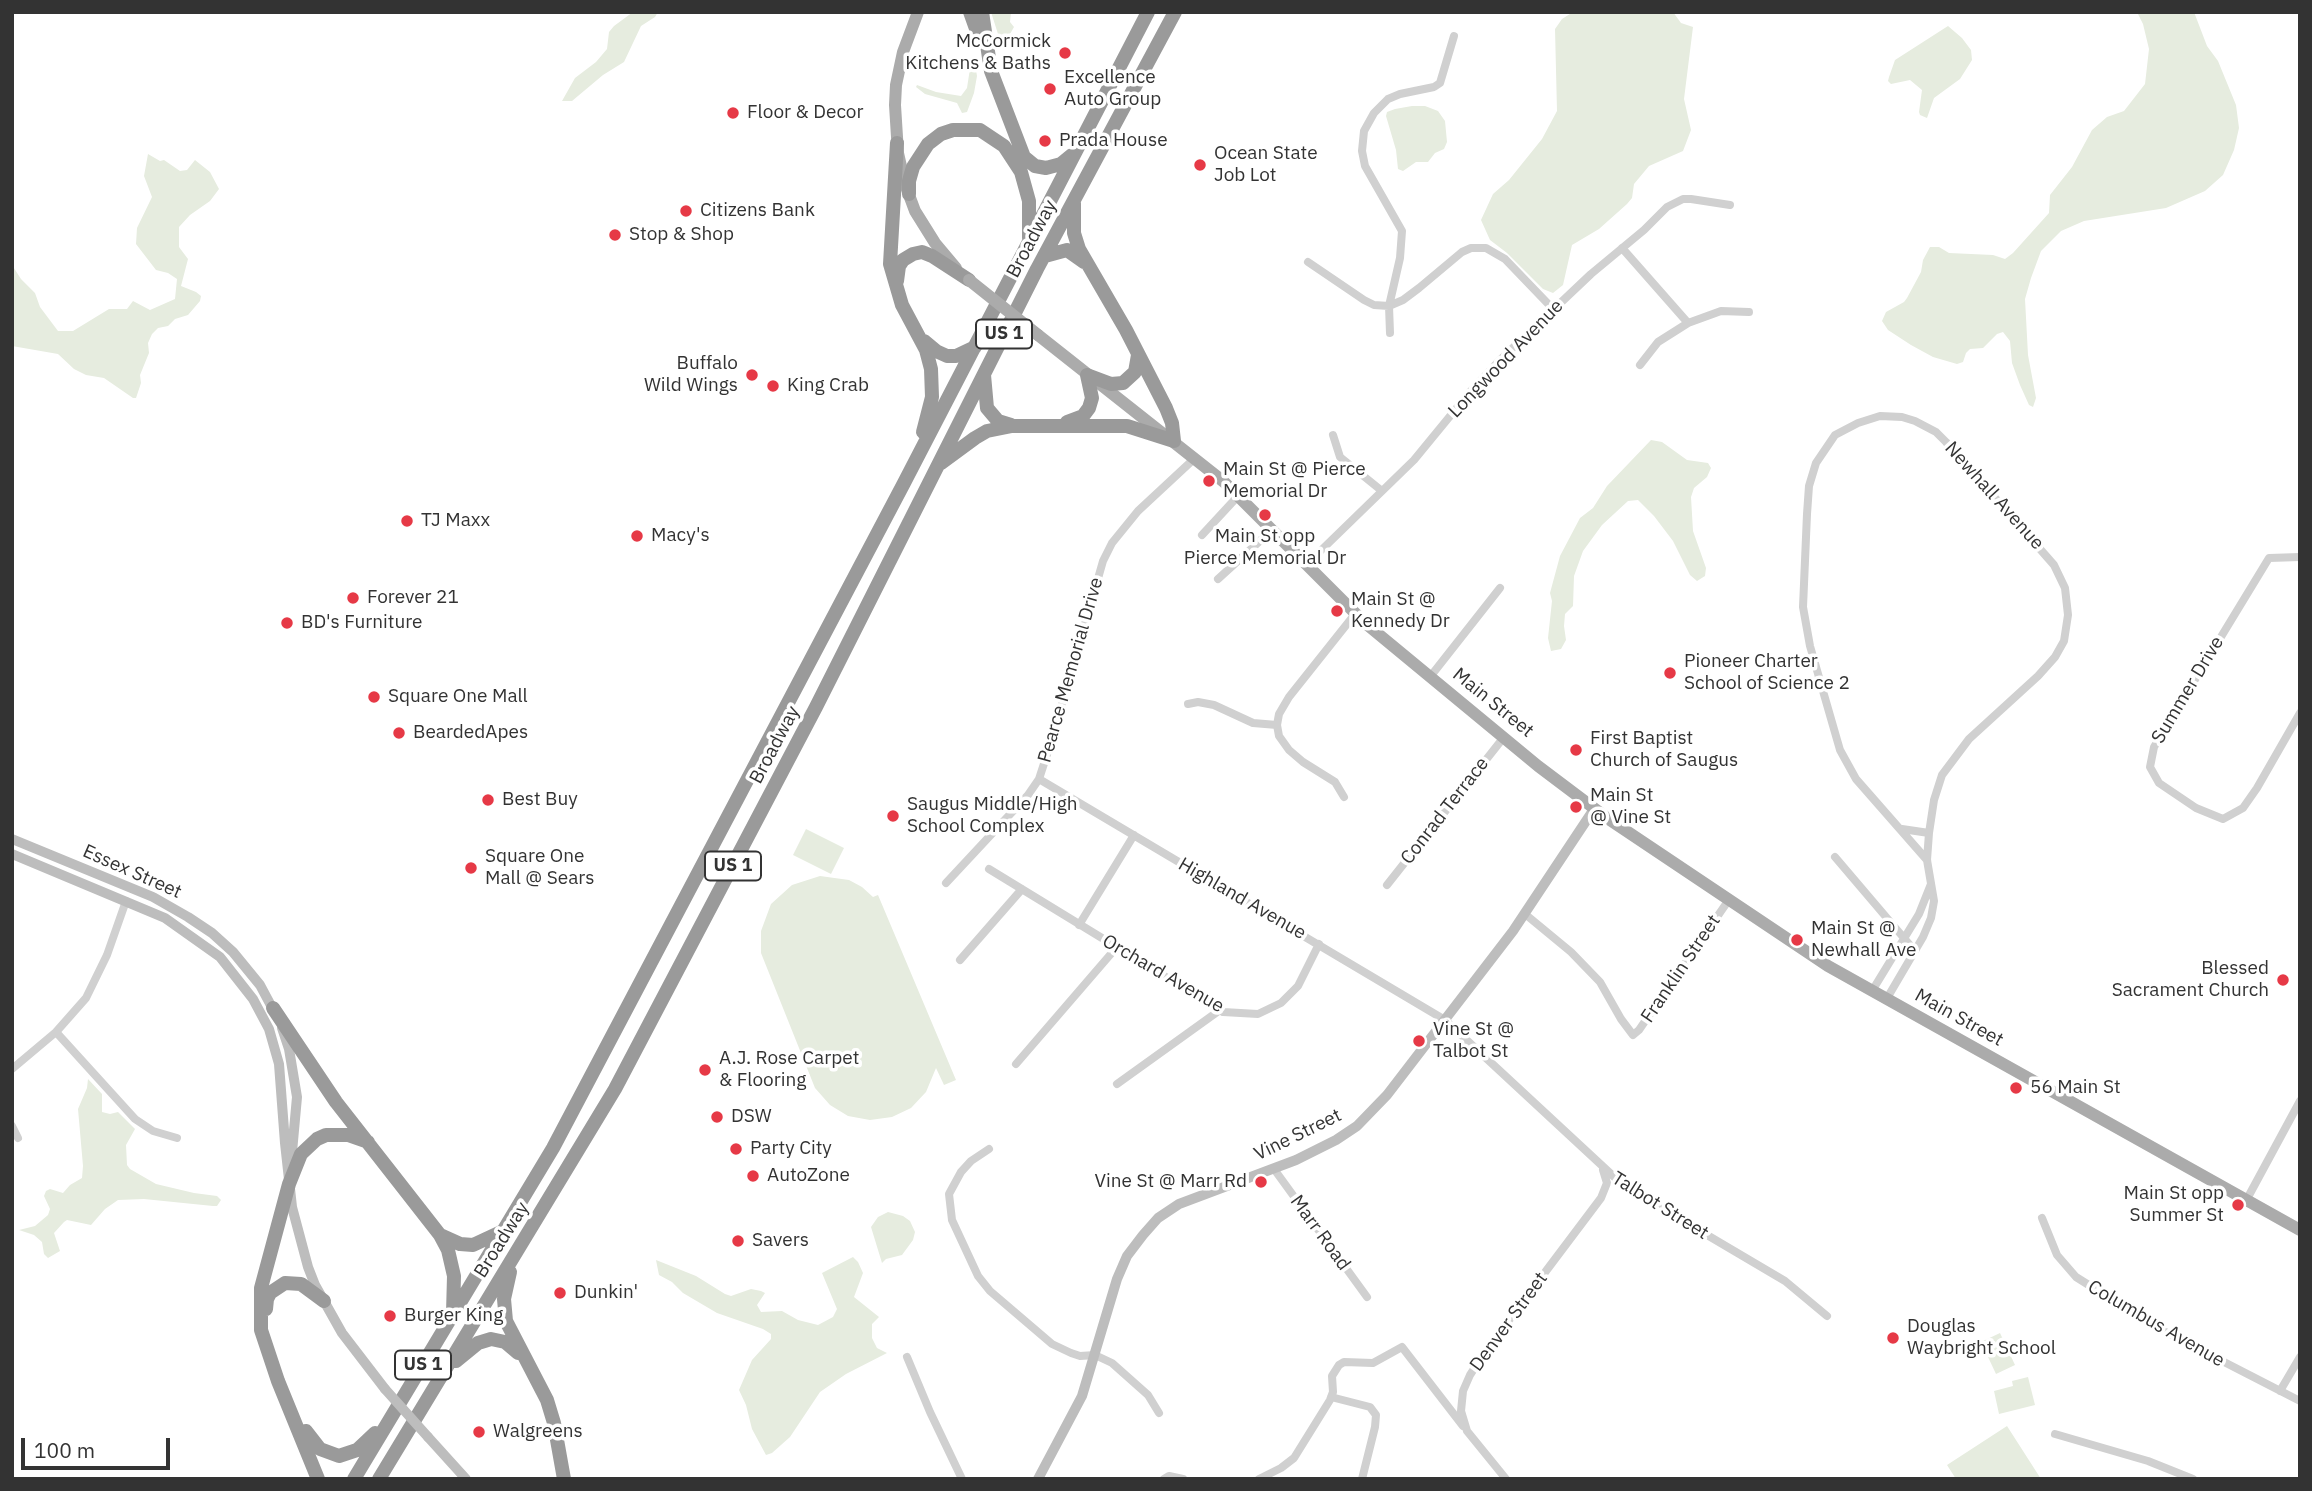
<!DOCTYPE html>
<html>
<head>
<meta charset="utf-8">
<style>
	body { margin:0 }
	#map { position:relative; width:2312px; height:1491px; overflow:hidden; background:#fff; font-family:"IBM Plex Sans",sans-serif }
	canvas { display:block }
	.frame { position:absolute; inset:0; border:14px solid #333; pointer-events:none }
	.scale { position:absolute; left:21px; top:1438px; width:149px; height:32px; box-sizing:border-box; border:4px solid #333; border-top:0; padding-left:9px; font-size:21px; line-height:24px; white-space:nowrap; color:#333; -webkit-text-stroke:5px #fff; paint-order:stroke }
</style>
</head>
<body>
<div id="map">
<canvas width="2312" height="1491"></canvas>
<div class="frame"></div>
<div class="scale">100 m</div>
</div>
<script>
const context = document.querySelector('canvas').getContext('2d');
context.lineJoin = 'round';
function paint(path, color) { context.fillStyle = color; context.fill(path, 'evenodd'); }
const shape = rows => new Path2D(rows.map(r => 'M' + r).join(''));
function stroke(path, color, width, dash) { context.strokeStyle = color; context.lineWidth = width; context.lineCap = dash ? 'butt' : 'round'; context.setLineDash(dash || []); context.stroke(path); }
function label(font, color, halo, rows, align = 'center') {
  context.font = font + ' "IBM Plex Sans",sans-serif'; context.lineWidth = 7; context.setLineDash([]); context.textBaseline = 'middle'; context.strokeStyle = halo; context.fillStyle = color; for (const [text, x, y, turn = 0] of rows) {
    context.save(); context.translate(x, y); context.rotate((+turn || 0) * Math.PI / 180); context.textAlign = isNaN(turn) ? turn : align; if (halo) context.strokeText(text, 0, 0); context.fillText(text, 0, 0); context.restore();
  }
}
const green = shape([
	[633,12,658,12,655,17,641,26,624,62,603,75,572,101,562,101,575,78,596,62,607,49,609,32,614,26],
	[991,12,1011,12,1010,22,1014,27,1010,34,1006,36,998,34],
	[1573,12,1673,12,1681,23,1693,27,1684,99,1691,130,1683,151,1649,166,1634,184,1632,198,1627,204,1599,229,1572,245,1563,285,1553,293,1543,289,1507,253,1490,240,1481,220,1493,194,1509,180,1542,139,1557,111,1555,29,1562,19],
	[2137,12,2194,12,2207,46,2218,61,2236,105,2239,128,2234,150,2223,175,2205,191,2166,208,2084,221,2061,231,2041,251,2031,278,2025,299,2028,355,2036,398,2033,407,2029,405,2020,385,2012,363,2010,341,2003,332,1997,334,1983,348,1970,349,1966,353,1963,362,1957,364,1933,357,1911,345,1888,330,1882,321,1886,312,1904,302,1907,298,1921,272,1923,260,1930,247,1939,247,1949,253,1993,255,2005,259,2013,253,2049,213,2050,195,2072,167,2092,130,2107,117,2124,111,2145,84,2149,49,2143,24],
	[1948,26,1962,38,1971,50,1972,60,1960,79,1934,98,1927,118,1920,115,1919,112,1922,90,1910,80,1891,84,1888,81,1889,77,1895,60],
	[971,62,975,64,977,76,974,93,967,112,962,113,957,103,925,94,916,87,917,85,936,92,961,96,967,88],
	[1412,106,1425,106,1438,111,1445,121,1447,142,1444,149,1435,153,1428,162,1416,162,1403,171,1398,169,1396,150,1386,116,1387,112,1395,109],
	[148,154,160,161,164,160,180,171,187,170,195,160,210,172,219,189,210,201,190,215,179,227,179,247,188,259,181,286,196,292,201,296,200,301,188,315,175,319,168,326,158,328,152,334,148,343,149,353,140,375,141,383,136,398,133,398,104,378,86,375,74,369,58,354,12,346,12,265,21,279,35,293,40,307,58,331,73,331,109,309,127,309,133,301,150,310,175,299,177,279,168,273,156,270,136,244,137,228,152,197,144,176],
	[1651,440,1662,442,1687,460,1708,463,1711,468,1707,477,1694,488,1691,497,1693,531,1706,568,1705,576,1697,581,1690,575,1673,541,1654,516,1638,500,1628,501,1602,525,1583,551,1574,576,1573,606,1565,614,1564,626,1566,640,1561,649,1551,651,1548,638,1552,601,1550,593,1560,556,1580,518,1593,508,1607,486],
	[806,829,844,848,831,874,793,855],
	[820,876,849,880,862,887,873,897,878,895,956,1080,944,1085,936,1068,926,1092,911,1108,892,1117,870,1120,848,1116,830,1105,815,1088,761,953,761,931,771,904,792,885],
	[88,1079,102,1094,102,1112,110,1114,118,1112,135,1129,126,1145,127,1165,130,1169,156,1184,194,1193,217,1196,221,1200,217,1206,213,1206,144,1199,118,1200,105,1209,91,1225,67,1220,64,1222,54,1233,60,1251,48,1258,44,1254,42,1242,34,1235,19,1230,35,1226,48,1215,50,1209,44,1196,46,1191,50,1189,63,1193,70,1185,82,1178,83,1166,78,1109,87,1088],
	[888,1212,903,1216,910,1221,915,1232,913,1240,902,1255,886,1259,882,1263,871,1227,878,1217],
	[853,1257,858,1262,863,1273,854,1297,879,1317,872,1324,872,1338,877,1348,887,1353,846,1374,820,1392,790,1437,772,1453,766,1455,752,1429,746,1405,739,1390,752,1360,771,1339,771,1334,763,1329,717,1313,683,1293,672,1282,659,1275,656,1260,696,1276,725,1294,731,1296,751,1289,761,1291,765,1293,757,1305,761,1312,782,1311,798,1320,818,1325,833,1317,837,1309,822,1273],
	[2000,1333,2015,1365,1996,1374,1981,1342],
	[2028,1377,2035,1405,1999,1414,1994,1391,2013,1386,2012,1381],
	[2007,1426,2041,1479,1956,1479,1947,1465]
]);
const street = shape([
	[1622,248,1688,323],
	[1308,262,1364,300,1374,305,1389,306,1403,300,1419,288,1462,252,1471,248,1486,248,1505,259,1554,310],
	[1390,333,1389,306,1400,258,1402,231,1365,166,1362,151,1364,131,1374,113,1388,99,1400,94,1434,87,1440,83,1454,36],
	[1640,365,1658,342,1688,323,1721,311,1749,312],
	[1333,435,1340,457,1382,491],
	[1202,535,1239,495],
	[2300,557,2269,558,2154,747,2150,767,2159,783,2196,808,2223,819,2243,808,2257,788,2300,713],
	[1306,565,1414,460,1469,393,1498,362,1591,274,1644,230,1667,207,1683,199,1691,199,1730,205],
	[1218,579,1273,529],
	[1430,677,1500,588],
	[1188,704,1198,702,1214,705,1253,723,1277,725,1279,714,1289,697,1355,614],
	[1277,725,1279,736,1289,750,1303,762,1335,782,1344,797],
	[1039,779,1445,1020,1624,1186,1785,1281,1827,1316],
	[1902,829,1929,833],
	[1835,857,1915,951],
	[989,869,1223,1012,1258,1014,1281,1003,1298,986,1319,944],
	[946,883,1028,795,1039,779,1052,739,1103,561,1112,543,1138,511,1195,458],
	[1387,885,1504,737],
	[1525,914,1571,952,1600,982,1621,1019,1633,1035,1639,1030,1728,901],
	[1079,925,1134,835],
	[960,960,1022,889],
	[1872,991,1919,914,1931,884],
	[1886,1000,1923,937,1931,918,1934,901,1927,860,1929,833,1934,800,1942,775,1969,739,2038,676,2055,657,2064,641,2068,615,2065,588,2054,565,1946,442,1936,432,1915,421,1902,417,1880,416,1858,423,1835,435,1816,463,1809,486,1807,514,1803,607,1810,646,1840,750,1856,779,1927,860],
	[56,1032,135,1119,153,1131,177,1138],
	[1016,1064,1116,948],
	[12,1069,56,1032,86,998,107,955,126,901],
	[1117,1084,1220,1010],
	[12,1126,18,1138],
	[989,1149,971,1161,961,1172,949,1194,952,1220,978,1276,990,1291,1052,1344,1071,1353,1080,1356,1095,1355,1112,1363,1148,1395,1159,1413],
	[1274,1169,1367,1297],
	[2247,1199,2300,1101],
	[2042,1218,2057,1255,2076,1277,2154,1326,2300,1401],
	[907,1357,930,1412,962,1479],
	[2280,1391,2300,1357],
	[1331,1397,1370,1407,1376,1415,1375,1427,1362,1479],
	[2055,1434,2148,1461,2193,1479],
	[1164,1479,1169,1476,1183,1479],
	[1259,1479,1281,1468,1294,1458,1330,1400,1333,1392,1332,1376,1339,1365,1344,1362,1373,1363,1402,1347,1463,1426],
	[1506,1479,1467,1431,1461,1411,1463,1391,1470,1375,1485,1352,1601,1198,1607,1183,1603,1170]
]);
const secondary = shape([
	[12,839,153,897,188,917,212,933,233,952,260,985,275,1013],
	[12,854,165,918,220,957,253,999,269,1029,279,1064,285,1143,292,1207,308,1267,315,1285,342,1333,385,1389],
	[282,1028,289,1049,297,1097,291,1163],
	[428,1437,466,1479],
	[1038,1479,1082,1396,1117,1279,1127,1256,1143,1235,1158,1218,1179,1204,1296,1160,1336,1140,1357,1126,1387,1095,1513,931,1594,809]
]);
const primary = shape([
	[918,12,903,52,896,85,895,105,898,153,905,184,915,211,935,243,956,268],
	[1038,335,1224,482,1365,623,1538,766,1607,818,1828,966,2300,1230]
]);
const highway = shape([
	[970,12,980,40],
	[982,12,991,71,1024,157,1035,166,1046,168,1061,164,1072,155],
	[897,143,890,264,902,305,926,350,931,369,932,397,923,432],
	[909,194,909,181,913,167,928,144,941,134,953,130,980,130,1004,146,1021,172,1029,201,1029,238],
	[1045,256,1067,250,1084,262],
	[897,281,899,266,903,260,913,254,922,252,932,256,969,280],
	[924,341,936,351,947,356,956,356,975,347],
	[984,375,987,408,998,421,1011,425],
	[1087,375,1111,384,1123,383,1135,372,1138,355],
	[1067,422,1083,416,1089,408,1092,398,1087,375],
	[941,463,975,438,987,431,1012,426,1127,426,1174,441,1172,423,1166,408,1126,330,1079,249,1074,233,1074,203],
	[273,1008,336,1102,440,1235,448,1250,454,1276,453,1313],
	[440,1235,460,1244,473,1245,503,1231],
	[510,1272,504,1299,506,1321,547,1400,554,1423,564,1479],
	[266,1309,267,1299,270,1293,285,1283,301,1284,324,1301],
	[456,1361,478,1343,491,1339,505,1342,518,1353],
	[306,1431,320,1449,339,1456,357,1450,375,1433],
	[318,1479,278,1381,261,1330,261,1288,289,1184,301,1154,317,1139,326,1135,348,1135,368,1142],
	[354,1479,553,1148,904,483,1148,12],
	[379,1479,615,1089,816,707,1037,269,1175,12]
]);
const secondaryBridge = shape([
	[385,1389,428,1437]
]);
const primaryBridge = shape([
	[969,280,1038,335]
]);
const markers = [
	[1065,53,7,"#e63946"],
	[1050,89,7,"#e63946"],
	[733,113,7,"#e63946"],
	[1045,141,7,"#e63946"],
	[1200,165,7,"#e63946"],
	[686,211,7,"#e63946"],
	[615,235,7,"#e63946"],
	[752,375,7,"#e63946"],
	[773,386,7,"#e63946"],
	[1209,481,7,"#e63946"],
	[1265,515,7,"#e63946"],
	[407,521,7,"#e63946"],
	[637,536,7,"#e63946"],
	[353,598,7,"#e63946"],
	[1337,611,7,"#e63946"],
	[287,623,7,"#e63946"],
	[1670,673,7,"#e63946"],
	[374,697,7,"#e63946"],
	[399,733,7,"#e63946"],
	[1576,750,7,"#e63946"],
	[488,800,7,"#e63946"],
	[1576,807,7,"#e63946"],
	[893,816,7,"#e63946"],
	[471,868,7,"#e63946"],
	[1797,940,7,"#e63946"],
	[2283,980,7,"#e63946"],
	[1419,1041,7,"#e63946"],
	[705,1070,7,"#e63946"],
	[2016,1088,7,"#e63946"],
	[717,1117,7,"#e63946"],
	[736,1149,7,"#e63946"],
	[753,1176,7,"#e63946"],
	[1261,1182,7,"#e63946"],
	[2238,1205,7,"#e63946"],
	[738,1241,7,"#e63946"],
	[560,1293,7,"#e63946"],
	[390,1316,7,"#e63946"],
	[1893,1338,7,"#e63946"],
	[479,1432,7,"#e63946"]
];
const shields = [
	[1004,334,56],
	[733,866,56],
	[423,1365,56]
];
const shieldNames = [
	["US 1",1004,334],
	["US 1",733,866],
	["US 1",423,1365]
];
const poiNames = [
	["McCormick",1051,42,"right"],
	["Kitchens & Baths",1051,64,"right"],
	["Excellence",1064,78],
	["Auto Group",1064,100],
	["Floor & Decor",747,113],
	["Prada House",1059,141],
	["Ocean State",1214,154],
	["Job Lot",1214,176],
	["Citizens Bank",700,211],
	["Stop & Shop",629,235],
	["Buffalo",738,364,"right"],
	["Wild Wings",738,386,"right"],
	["King Crab",787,386],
	["Main St @ Pierce",1223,470],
	["Memorial Dr",1223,492],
	["TJ Maxx",421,521],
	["Macy's",651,536],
	["Main St opp",1265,537,"center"],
	["Pierce Memorial Dr",1265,559,"center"],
	["Forever 21",367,598],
	["Main St @",1351,600],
	["Kennedy Dr",1351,622],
	["BD's Furniture",301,623],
	["Pioneer Charter",1684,662],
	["School of Science 2",1684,684],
	["Square One Mall",388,697],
	["BeardedApes",413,733],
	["First Baptist",1590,739],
	["Church of Saugus",1590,761],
	["Main St",1590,796],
	["@ Vine St",1590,818],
	["Best Buy",502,800],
	["Saugus Middle/High",907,805],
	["School Complex",907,827],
	["Square One",485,857],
	["Mall @ Sears",485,879],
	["Main St @",1811,929],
	["Newhall Ave",1811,951],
	["Blessed",2269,969,"right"],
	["Sacrament Church",2269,991,"right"],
	["Vine St @",1433,1030],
	["Talbot St",1433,1052],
	["A.J. Rose Carpet",719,1059],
	["& Flooring",719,1081],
	["56 Main St",2030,1088],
	["DSW",731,1117],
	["Party City",750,1149],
	["AutoZone",767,1176],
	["Vine St @ Marr Rd",1247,1182,"right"],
	["Main St opp",2224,1194,"right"],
	["Summer St",2224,1216,"right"],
	["Savers",752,1241],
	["Dunkin'",574,1293],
	["Burger King",404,1316],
	["Douglas",1907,1327],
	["Waybright School",1907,1349],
	["Walgreens",493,1432]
];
const streetNames = [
	["Broadway",1032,239,-62],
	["Longwood Avenue",1506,359,-46],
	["Newhall Avenue",1994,496,48],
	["Pearce Memorial Drive",1071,670,-74],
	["Summer Drive",2188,690,-59],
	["Main Street",1493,703,39],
	["Broadway",775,745,-62],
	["Conrad Terrace",1445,811,-52],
	["Essex Street",132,872,24],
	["Highland Avenue",1242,899,30],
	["Franklin Street",1681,969,-56],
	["Orchard Avenue",1163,974,30],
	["Main Street",1959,1018,29],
	["Vine Street",1298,1135,-26],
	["Talbot Street",1660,1206,32],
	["Marr Road",1320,1233,54],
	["Broadway",502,1240,-58],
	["Denver Street",1509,1322,-54],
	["Columbus Avenue",2156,1324,30]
];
paint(green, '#e6ecdf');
stroke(street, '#d0d0d0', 8);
stroke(secondary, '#bdbdbd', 10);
stroke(primary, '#ababab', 12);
stroke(highway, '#9a9a9a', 14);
stroke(secondaryBridge, '#bdbdbd', 10);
stroke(primaryBridge, '#ababab', 12);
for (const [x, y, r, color] of markers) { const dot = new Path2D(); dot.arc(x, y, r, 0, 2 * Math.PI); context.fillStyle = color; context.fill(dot); stroke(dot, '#fff', 2.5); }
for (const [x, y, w] of shields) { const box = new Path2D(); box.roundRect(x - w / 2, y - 14.5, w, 29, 5); context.fillStyle = '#fff'; context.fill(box); stroke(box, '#333', 2); }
label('bold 18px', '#333', null, shieldNames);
label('19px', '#333', '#fff', poiNames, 'left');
label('19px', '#333', '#fff', streetNames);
</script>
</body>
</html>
